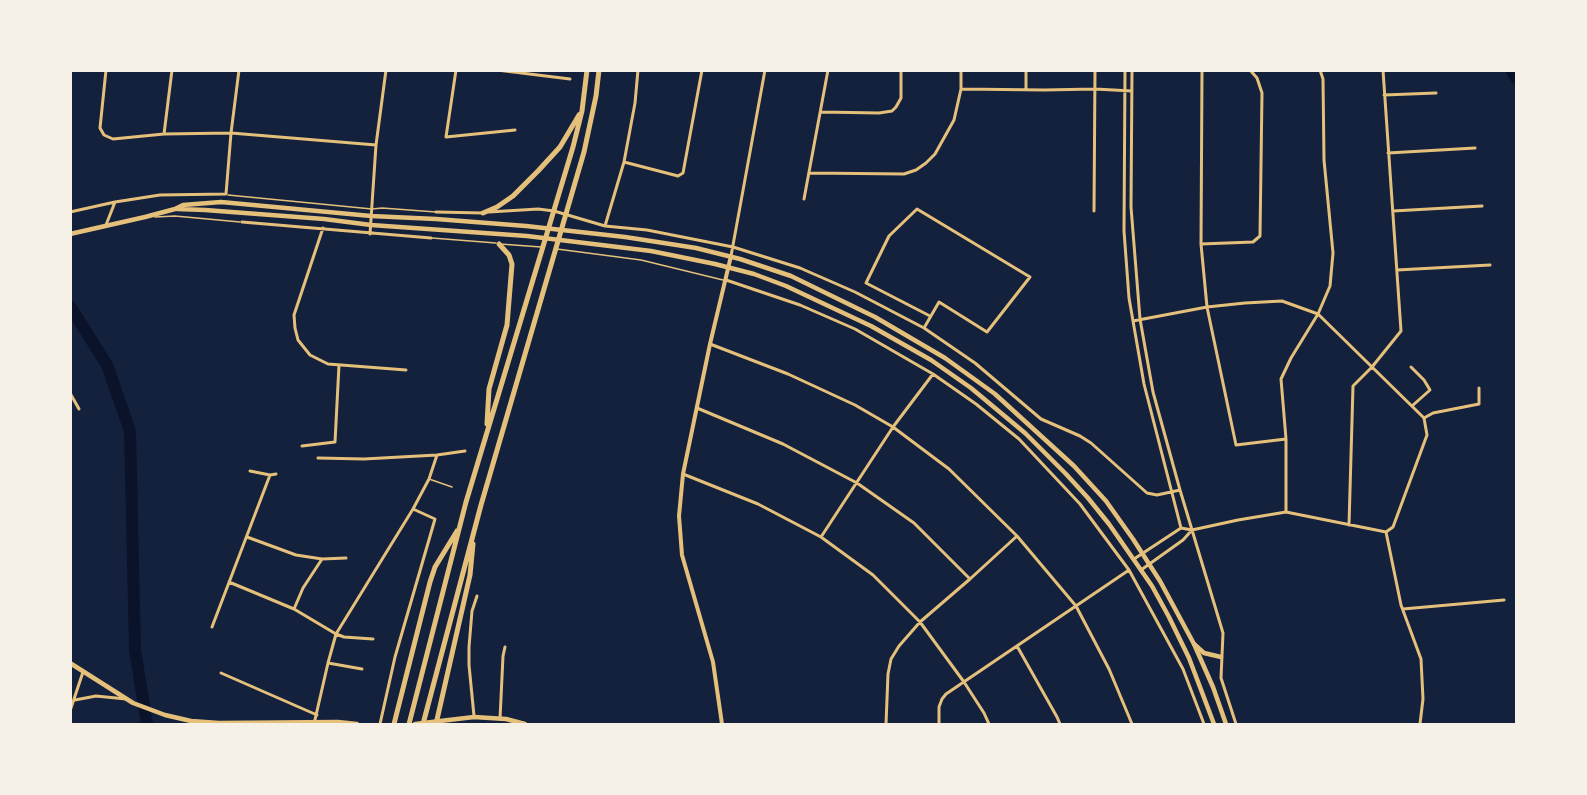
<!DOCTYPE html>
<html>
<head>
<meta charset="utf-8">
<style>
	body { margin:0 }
	#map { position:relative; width:1587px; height:795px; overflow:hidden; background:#14213d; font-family:"Alegreya Sans",sans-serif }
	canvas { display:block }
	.frame { position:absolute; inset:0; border:72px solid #f6f1e7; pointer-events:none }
</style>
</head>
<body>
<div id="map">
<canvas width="1587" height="795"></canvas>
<div class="frame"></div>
</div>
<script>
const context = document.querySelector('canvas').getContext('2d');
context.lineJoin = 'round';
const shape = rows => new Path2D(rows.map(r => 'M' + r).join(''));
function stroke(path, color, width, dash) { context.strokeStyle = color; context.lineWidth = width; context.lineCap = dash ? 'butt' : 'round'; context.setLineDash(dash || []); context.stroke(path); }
const river = shape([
	[1511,70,1516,78],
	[70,306,107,365,130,431,135,650,147,724]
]);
const service = shape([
	[228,195,372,209,382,208,436,212],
	[155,217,175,216,240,222],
	[432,238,496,243],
	[500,244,541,247],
	[557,249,641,260,723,280],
	[429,479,452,487]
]);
const minor = shape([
	[106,70,100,128,104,135,113,139,164,134,231,133,376,145],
	[456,70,446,137,515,130],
	[497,70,570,79],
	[1125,70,1124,231,1129,298,1144,384,1181,528],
	[1132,70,1131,207,1140,319,1153,392,1180,490,1223,633,1221,678,1236,724],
	[1202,70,1201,244,1207,307,1236,445,1286,439],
	[961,89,1044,90,1095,89,1132,91],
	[1026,90,1026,70],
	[1384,95,1436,93],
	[821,112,879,113,892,111,896,107,901,98,901,70],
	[164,134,172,70],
	[1388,153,1475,148],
	[624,162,678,176,683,173,702,70],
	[810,173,904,174,916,170,926,163,935,154,954,120,961,89,961,70],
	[804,199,828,70],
	[1094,211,1095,70],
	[1393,211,1482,206],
	[70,212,115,202,160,195,226,194,231,133,239,70],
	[436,212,483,213],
	[489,212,538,209,554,211,605,226,647,230,733,247,800,268,855,292,924,328,975,363,1041,419,1080,436,1091,443,1147,493,1157,495,1180,490],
	[242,222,431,238],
	[106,225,115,202],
	[605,226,624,162,635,103,638,70],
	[323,228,294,315,295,328,298,340,310,355,328,364,406,370],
	[370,234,376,145,386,70],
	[1201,244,1253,242,1260,236,1262,93,1257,78,1250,70],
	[731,256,765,70],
	[1397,270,1490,265],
	[726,280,800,305,855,329,933,374,976,404,1019,439,1080,504,1129,570,1183,669,1204,724],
	[1133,321,1207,307,1245,303,1282,301,1318,314,1424,418,1427,435,1393,527,1386,532],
	[924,328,939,302,987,332,1030,277,917,209,889,236,866,283,930,316],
	[710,344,788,374,855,405,893,427,949,469,1017,536,1076,606,1109,669,1132,724],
	[1411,367,1424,380,1430,390,1412,406],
	[70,393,79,409],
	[697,408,783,444,857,483,914,523,970,579],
	[1424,418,1433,413,1479,404,1479,388],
	[302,446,335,442,339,365],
	[318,458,364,459,437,455,465,451],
	[250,471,270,475,276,474],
	[683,474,758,504,821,537,873,575,920,622,964,682,984,713,989,724],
	[1286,512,1286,439,1281,379,1291,358,1318,314,1330,286,1333,253,1324,160,1323,79,1320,70],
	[1349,525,1353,386,1372,367,1401,331,1383,70],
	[1386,532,1401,605,1421,659,1423,699,1420,724],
	[247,537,296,555,322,559,346,558],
	[821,537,893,427,933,374],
	[1134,559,1181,528,1192,530,1238,520,1286,512,1386,532],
	[1141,570,1183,540,1192,530],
	[229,582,294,609,336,634,344,637,373,639],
	[294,609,303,588,322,559],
	[1403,609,1504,600],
	[212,627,270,475],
	[1017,646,1057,717,1060,724],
	[328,663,362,669],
	[221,673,317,715],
	[75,700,96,696,126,699],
	[70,711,83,672],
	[474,716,469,665,469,647,472,611,477,596],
	[500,719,503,656,505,647],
	[314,724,328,663,336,634,413,509,429,479,437,455],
	[380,724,395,657,435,519,413,509],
	[886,724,888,674,891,659,899,646,920,622,970,579,1017,536],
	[939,724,939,707,942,699,946,694,1129,570]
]);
const tertiary = shape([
	[722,724,713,662,682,555,679,516,683,474,710,344,731,256]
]);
const primary = shape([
	[177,209,205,210,324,219,371,225,527,236,651,251,715,264,754,274,786,286,871,326,931,360,971,388,1025,433,1066,474,1088,498,1109,524,1152,586,1169,617,1189,658,1214,724],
	[70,234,145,217,175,209,183,205,221,202,371,216,436,219,526,226,625,237,696,248,740,259,791,276,875,317,945,358,995,394,1074,466,1106,501,1133,539,1160,581,1194,644,1213,687,1226,724],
	[70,663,133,703,165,715,191,721,219,723,338,722,357,724],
	[415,724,474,717,506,719,525,724]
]);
const trunk = shape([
	[1194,644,1204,653,1221,657]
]);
const motorway = shape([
	[483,213,497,207,513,196,538,171,560,147,579,115],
	[487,424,489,389,507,325,512,264,509,255,499,244],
	[394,724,430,582,435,567,457,531],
	[409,724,466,502,573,147,582,111,587,70],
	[423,724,481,505,584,152,596,96,599,70],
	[436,724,470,575,473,544]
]);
stroke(river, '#0b132b', 12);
stroke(service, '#e5c07b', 1.5);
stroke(minor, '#e5c07b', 3);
stroke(tertiary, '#e5c07b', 4);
stroke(primary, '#e5c07b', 4.5);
stroke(trunk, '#e5c07b', 4.5);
stroke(motorway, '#e5c07b', 5);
</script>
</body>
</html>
